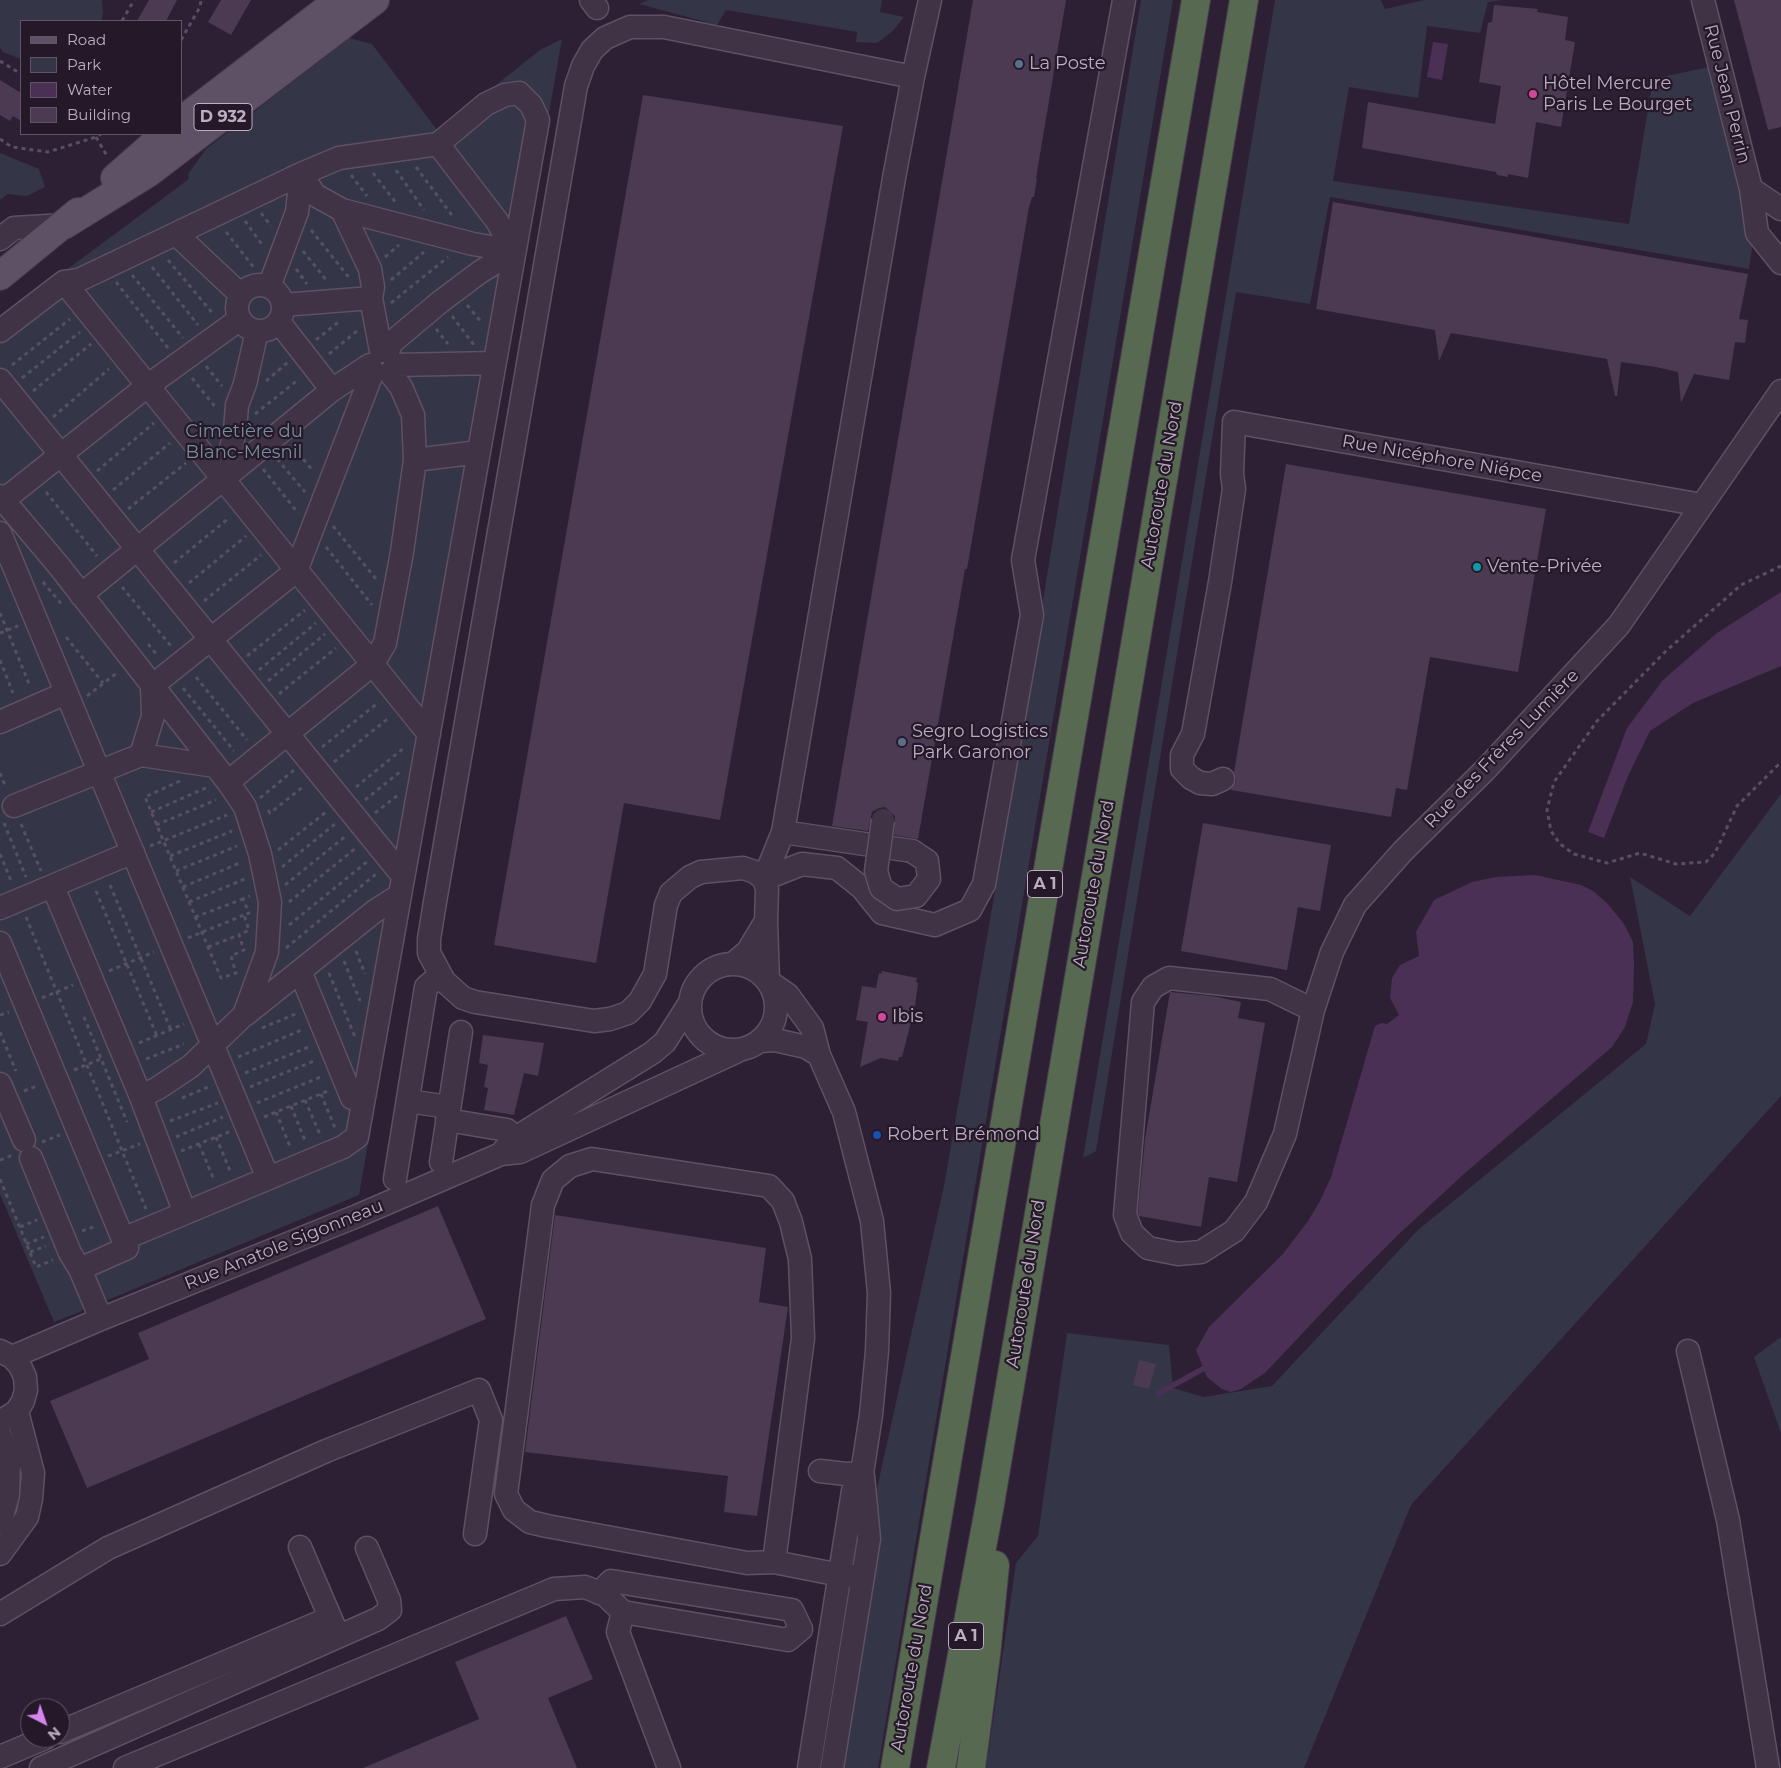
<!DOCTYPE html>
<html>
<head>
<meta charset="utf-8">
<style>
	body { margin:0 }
	#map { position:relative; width:1781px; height:1768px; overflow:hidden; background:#2e2034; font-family:Montserrat,sans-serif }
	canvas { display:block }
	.legend { position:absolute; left:20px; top:20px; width:162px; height:115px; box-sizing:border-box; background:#251929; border:1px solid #625466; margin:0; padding:6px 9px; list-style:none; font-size:15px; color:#bdadc2 }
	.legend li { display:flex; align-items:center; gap:10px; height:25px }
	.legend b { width:25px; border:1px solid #625466 }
	.north { position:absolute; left:20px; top:1698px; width:50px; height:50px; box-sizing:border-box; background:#251929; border:1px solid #625466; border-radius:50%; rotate:139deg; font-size:14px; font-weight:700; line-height:20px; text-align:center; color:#bdadc2 }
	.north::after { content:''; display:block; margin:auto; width:18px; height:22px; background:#d685ef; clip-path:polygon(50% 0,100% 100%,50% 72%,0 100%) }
</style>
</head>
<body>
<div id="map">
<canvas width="1781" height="1768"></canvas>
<ul class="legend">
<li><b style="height:6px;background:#5f5165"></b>Road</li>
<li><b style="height:14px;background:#343547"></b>Park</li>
<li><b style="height:14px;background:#4a3054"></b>Water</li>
<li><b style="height:14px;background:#4b3a51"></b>Building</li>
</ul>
<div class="north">N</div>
</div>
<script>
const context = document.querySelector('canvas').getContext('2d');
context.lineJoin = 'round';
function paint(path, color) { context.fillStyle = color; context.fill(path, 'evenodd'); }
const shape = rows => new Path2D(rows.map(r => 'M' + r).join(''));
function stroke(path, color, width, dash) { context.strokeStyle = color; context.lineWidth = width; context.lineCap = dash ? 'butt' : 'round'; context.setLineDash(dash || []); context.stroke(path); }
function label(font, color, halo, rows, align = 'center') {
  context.font = font + ' Montserrat,sans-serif'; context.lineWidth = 4.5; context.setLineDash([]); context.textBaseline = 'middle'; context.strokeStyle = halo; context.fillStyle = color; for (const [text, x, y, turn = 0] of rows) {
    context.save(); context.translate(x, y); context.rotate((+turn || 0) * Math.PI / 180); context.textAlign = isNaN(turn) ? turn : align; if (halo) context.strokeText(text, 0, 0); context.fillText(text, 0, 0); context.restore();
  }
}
const green = shape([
	[0,0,102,0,103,13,101,21,21,21,21,59,3,52,0,47],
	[648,0,882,0,880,12,904,17,893,31,877,43,856,42,857,32,726,10,717,25,639,4],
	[1141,0,1173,0,878,1768,838,1768,879,1528,876,1493,944,1186,1005,833],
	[1275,0,1381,0,1385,9,1424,0,1502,0,1488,2,1480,33,1427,26,1418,98,1349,87,1333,181,1629,224,1653,79,1713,66,1753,242,1749,269,1330,197,1310,304,1236,292,1096,1151,1083,1158],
	[349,38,372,44,438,131,540,50,562,39,359,1195,103,1302,86,1303,82,1311,54,1322,0,1194,0,322,42,288,189,179,188,174,206,149],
	[0,153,39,169,45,187,27,196,8,194,0,200],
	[1781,794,1781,1096,1411,1505,1304,1768,986,1768,1016,1563,1038,1536,1067,1333,1169,1345,1173,1388,1204,1397,1272,1386,1418,1230,1646,1044,1655,1004,1630,877,1690,916],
	[1781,1337,1781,1433,1754,1357]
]);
const water = shape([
	[1433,42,1448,44,1442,80,1427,77],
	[1781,592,1781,666,1693,703,1650,731,1628,776,1604,838,1588,832,1627,728,1663,680,1717,633],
	[1535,875,1581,885,1593,891,1608,904,1624,924,1633,942,1634,965,1633,1002,1625,1027,1612,1047,1465,1173,1400,1233,1347,1286,1265,1373,1241,1389,1231,1392,1222,1389,1207,1377,1196,1350,1209,1327,1283,1254,1308,1221,1320,1201,1331,1177,1375,1026,1381,1023,1387,1024,1399,1015,1390,998,1392,978,1400,965,1419,956,1416,932,1434,900,1472,882,1496,877]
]);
const stream = shape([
	[1159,1393,1210,1365]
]);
const building = shape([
	[149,0,177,0,166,21,137,21],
	[221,0,251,0,231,35,208,22],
	[973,0,1066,0,1036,178,1037,178,1034,197,1032,197,1029,207,967,569,965,569,918,839,894,835,895,816,885,807,879,808,872,812,868,831,832,826],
	[1734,0,1781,0,1781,127,1768,130],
	[1494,5,1538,9,1537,12,1568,17,1565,40,1575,42,1561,127,1536,122,1528,178,1508,174,1508,177,1497,175,1496,172,1362,148,1368,102,1495,124,1501,86,1479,82,1488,23,1492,22],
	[0,80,21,93,21,121,13,116,10,121,0,115],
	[643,95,843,126,720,820,624,803,596,963,494,945],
	[1333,202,1748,274,1739,319,1748,320,1745,343,1735,342,1729,380,1694,374,1681,403,1678,372,1656,367,1621,362,1617,396,1615,396,1607,359,1451,333,1439,361,1435,330,1316,309],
	[1286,464,1546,509,1518,672,1430,657,1407,790,1396,788,1391,817,1231,790,1236,781,1234,772],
	[1203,823,1331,845,1320,911,1298,907,1287,970,1181,951],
	[882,971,917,978,916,982,918,983,915,1006,902,1057,899,1057,898,1061,881,1058,860,1067,868,1022,856,1020,862,986,876,988,879,973,881,974],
	[1170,992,1212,996,1241,1002,1238,1018,1265,1023,1237,1182,1209,1177,1201,1227,1139,1216,1138,1213,1145,1139],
	[483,1035,544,1043,538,1076,524,1073,514,1115,484,1110,488,1088,484,1087,488,1065,479,1063],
	[438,1206,486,1319,87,1488,50,1401,149,1359,138,1333],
	[555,1215,766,1248,759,1302,788,1307,757,1516,724,1512,728,1476,525,1452],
	[1139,1360,1156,1364,1149,1389,1133,1385],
	[566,1616,593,1679,548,1698,577,1768,363,1768,479,1719,455,1662]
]);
const path = shape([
	[122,21,134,0],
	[181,40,200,7,201,0],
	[0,61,21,74],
	[96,137,107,156],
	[0,139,12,147,48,152,96,137,101,134],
	[416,167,454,218],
	[396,170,424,210],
	[373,173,397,204],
	[351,175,367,196],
	[261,213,271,226],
	[245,221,263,246],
	[311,230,351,280],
	[226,232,255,269],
	[303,251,327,281],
	[385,257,399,245],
	[168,260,214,315],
	[152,267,198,325],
	[296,269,307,284],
	[132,275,183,338],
	[391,280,424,252],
	[116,282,168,348],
	[391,303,448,257],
	[467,305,482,323],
	[452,316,474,345],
	[436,329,448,344],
	[316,340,341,320],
	[329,354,357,331],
	[12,365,70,319],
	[206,366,222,386],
	[22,378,80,332],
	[192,378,216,408],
	[266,381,288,362],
	[33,391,91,344],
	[255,414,299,379],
	[53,417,109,369],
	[293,447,313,471],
	[277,459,305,492],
	[263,469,298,513],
	[97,471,154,423],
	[113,490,170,443],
	[46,492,97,556],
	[128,509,186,463],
	[333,526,376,579],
	[326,547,372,605],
	[174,563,229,518],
	[1781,566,1741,585,1666,651,1597,721,1554,782,1547,810,1551,831,1560,844,1574,854,1607,863,1640,853,1676,864,1706,862,1715,853,1737,806,1781,762],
	[43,582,63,606],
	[189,583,246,536],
	[122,587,171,646],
	[204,601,261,555],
	[0,613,30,686],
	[0,633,18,626],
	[66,637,103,683],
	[148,644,158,656],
	[247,656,305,610],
	[0,660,13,693],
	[259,670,316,623],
	[196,677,247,740],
	[268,681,325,634],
	[183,688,234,751],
	[279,694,336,648],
	[87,696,118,672],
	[322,747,378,703],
	[334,762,390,717],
	[0,773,6,788],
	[180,781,145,797,221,978,236,973,231,956,244,950,239,935,249,930,244,915,249,913,243,899,250,896],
	[356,787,405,747],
	[260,798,294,770],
	[365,800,401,771],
	[268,810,270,813,304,786],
	[151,812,208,787],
	[375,813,398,795],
	[4,823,26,877],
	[21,824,41,871],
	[156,825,216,800],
	[150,846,227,815],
	[278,850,326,812],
	[0,854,12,883],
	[170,856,232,831],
	[282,867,335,824],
	[176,871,237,846],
	[110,885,171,1030],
	[285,885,347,835],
	[183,887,242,862],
	[96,891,157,1036],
	[189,902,245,879],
	[289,902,356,848],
	[26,917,146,1209],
	[195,917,243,899],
	[289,925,368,861],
	[188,938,244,915],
	[208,947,239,935],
	[286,948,376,874],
	[356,951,365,974],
	[344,961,360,1001],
	[109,971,154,952],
	[329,973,355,1037],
	[42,998,73,985],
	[0,1015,9,1012],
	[84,1017,127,1122],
	[262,1028,298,1013],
	[0,1032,16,1071],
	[139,1043,184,1024],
	[238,1057,304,1029],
	[146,1059,184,1044],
	[74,1070,101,1059],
	[245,1073,311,1046],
	[250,1087,316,1060],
	[24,1091,39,1085],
	[321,1094,335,1128],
	[182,1098,208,1087],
	[305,1100,321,1137],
	[257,1103,323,1076],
	[291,1106,306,1143],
	[276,1112,291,1149],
	[264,1117,328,1091],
	[170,1121,218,1103],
	[176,1137,223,1117],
	[216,1137,231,1173],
	[42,1142,60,1135],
	[199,1144,214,1180],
	[181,1151,229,1132],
	[108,1156,140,1144],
	[0,1160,13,1155],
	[0,1179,36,1267,53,1260],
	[20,1227,37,1220],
	[82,1231,96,1226],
	[26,1244,44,1237],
	[30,1252,46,1246]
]);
const minor = shape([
	[591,0,597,8],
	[1703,0,1751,189,1757,233,1781,263],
	[913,77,930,0],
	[438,144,497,221,514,251],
	[301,174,315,195,342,210,473,244,514,251],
	[1751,189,1781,209],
	[342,210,370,269,373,287,371,298,381,351],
	[176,234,241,295],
	[0,239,14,228,64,225],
	[64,282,429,734],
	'237 308a23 23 0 1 1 46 0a23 23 0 1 1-46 0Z',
	[269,287,297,212,301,174],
	[283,305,371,298],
	[279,322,332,390],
	[0,331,64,282,79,280,301,174,339,158,438,144,486,104,505,95,519,93,531,105,538,120,357,1137,343,1147,123,1239,127,1248,80,1269,101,1319],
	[388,352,391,343,440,302,480,272,514,251],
	[395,365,494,363],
	[0,380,403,876],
	[415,460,479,452],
	[224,478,235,431,237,405,245,384,257,331],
	[0,496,59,566,228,782,245,807,260,854,270,902,267,952,244,1015,191,1066,158,1088,141,1097],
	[0,503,146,387,240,319],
	[0,533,268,1178],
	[81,595,332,390,370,365],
	[0,722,66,693],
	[141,755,153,716,152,686,296,571,373,371],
	[1223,779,1212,784,1200,783,1191,778,1182,769,1182,755,1193,734,1220,582,1234,489,1232,474,1234,422,1702,505],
	[228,782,373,664,385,643,402,552,415,460,413,415,401,387,390,373],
	[14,806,141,755,215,766],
	[783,832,912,851],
	[764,879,783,832,894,178,913,77,664,27,630,27,605,38,592,50,583,66,576,86,435,902,429,939,429,953,444,981,463,998,475,1002,594,1021,610,1019,628,1013,640,1001,655,974,666,905,671,893,690,877,701,872,743,868,755,872,764,879,767,889,766,921],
	[764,879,802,864,837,868,862,888,882,913,935,925,970,910,984,884,1032,615,1023,560,1124,0],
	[53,887,141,1097,185,1213],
	[0,908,133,852],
	[0,943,123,1239],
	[734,963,748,951,766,921,768,981],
	'690 1007a43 43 0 1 1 86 0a43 43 0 1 1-86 0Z',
	[300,971,352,1098,363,1102],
	[768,981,788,995,812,1028,819,1055,844,1112,872,1221,879,1293,877,1351,871,1415,862,1473,853,1491,809,1768],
	[1313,1010,1270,989,1169,978,1153,987,1143,1002,1125,1215,1132,1233,1148,1248,1178,1254,1201,1252,1234,1231,1256,1202,1285,1134,1313,1010,1332,952,1355,905,1403,851,1485,770,1619,625,1781,391],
	[245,1015,375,911,400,895],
	[761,1041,775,1040,806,1047,819,1055],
	[0,1084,24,1140],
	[408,1101,449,1107],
	[447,1120,507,1130,512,1140],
	[501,1154,512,1140,652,1053,665,1042,689,1004],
	[31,1158,70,1253,80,1269],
	[441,1162,461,1032],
	[395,1179,426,987,440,975],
	[0,1351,12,1357,20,1366,25,1377,26,1390,23,1401,17,1411,0,1422],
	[1688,1351,1728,1520,1768,1768],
	[12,1357,101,1319,357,1216,501,1154,520,1152,740,1050],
	[0,1435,9,1463,8,1495,0,1523],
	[820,1471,846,1474,862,1473],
	[300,1547,336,1631],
	[0,1554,27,1517,31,1499,33,1473,17,1411],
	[774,1562,803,1338,800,1259,791,1222,783,1201,769,1186,592,1159,570,1166,553,1180,543,1205,506,1494,514,1510,530,1522,547,1526,747,1563,774,1562,840,1575,863,1577],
	[599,1593,611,1581,792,1610,801,1629],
	[623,1612,788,1640,801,1629],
	[0,1614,108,1548,326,1451,479,1390,491,1420,475,1534],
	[60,1732,330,1618],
	[0,1757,45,1738],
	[41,1768,378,1619,390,1610,389,1600,367,1548],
	[125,1768,554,1589,585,1587,605,1595,623,1612,618,1632,669,1768],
	[832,1768,869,1539,863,1476]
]);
const major = shape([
	[181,121,339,0],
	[115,178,165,134],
	[64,225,148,173,375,0],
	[0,276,78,212]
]);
const highway = shape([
	[895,1768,1196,0],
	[941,1768,990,1504,1244,0],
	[971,1768,986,1655,995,1565]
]);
const minorBridge = shape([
	[883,820,876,871,881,888,897,899,916,896,929,879,927,861,912,851]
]);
const markers = [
	[1019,64,5,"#5c6f8a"],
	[1533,94,5,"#d1479c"],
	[1477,567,5,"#0f9aa8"],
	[902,742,5,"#5c6f8a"],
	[882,1017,5,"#d1479c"],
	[877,1135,5,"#1a4fb4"]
];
const shields = [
	[223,117,58],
	[1045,884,35],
	[966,1636,35]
];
const shieldNames = [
	["D 932",223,117],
	["A 1",1045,884],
	["A 1",966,1636]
];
const poiNames = [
	["La Poste",1029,64],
	["Hôtel Mercure",1543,84],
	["Paris Le Bourget",1543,105],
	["Vente-Privée",1487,567],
	["Segro Logistics",912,732],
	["Park Garonor",912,753],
	["Ibis",892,1017],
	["Robert Brémond",887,1135]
];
const streetNames = [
	["Rue Jean Perrin",1727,94,76],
	["Rue Nicéphore Niépce",1442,459,10],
	["Autoroute du Nord",1162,485,-80],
	["Rue des Frères Lumière",1502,749,-46],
	["Autoroute du Nord",1094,884,-80],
	["Rue Anatole Sigonneau",284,1245,-22],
	["Autoroute du Nord",1026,1284,-81],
	["Autoroute du Nord",912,1668,-80]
];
const parkNames = [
	["Cimetière du",244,432],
	["Blanc-Mesnil",244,453]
];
paint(green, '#343547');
paint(water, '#4a3054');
stroke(stream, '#4a3054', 5.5);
paint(building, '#4b3a51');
stroke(minor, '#5e5163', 25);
stroke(major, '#473a4b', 30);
stroke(highway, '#483b4c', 30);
stroke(path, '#565062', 3, [4, 4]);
stroke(minor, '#403345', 22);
stroke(major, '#5f5165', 28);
stroke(highway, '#576a51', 28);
stroke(minorBridge, '#5e5163', 25, []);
stroke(minorBridge, '#403345', 22);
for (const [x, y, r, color] of markers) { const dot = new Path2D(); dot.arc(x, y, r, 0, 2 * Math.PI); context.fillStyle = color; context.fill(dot); stroke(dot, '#251929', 2); }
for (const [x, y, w] of shields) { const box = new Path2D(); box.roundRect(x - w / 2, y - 13.5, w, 27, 4); context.fillStyle = '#251929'; context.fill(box); stroke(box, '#bdadc2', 1); }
label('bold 16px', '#bdadc2', null, shieldNames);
label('18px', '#bdadc2', '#251929', poiNames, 'left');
label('18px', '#bdadc2', '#251929', streetNames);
label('18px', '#768d9b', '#251929', parkNames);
</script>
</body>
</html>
